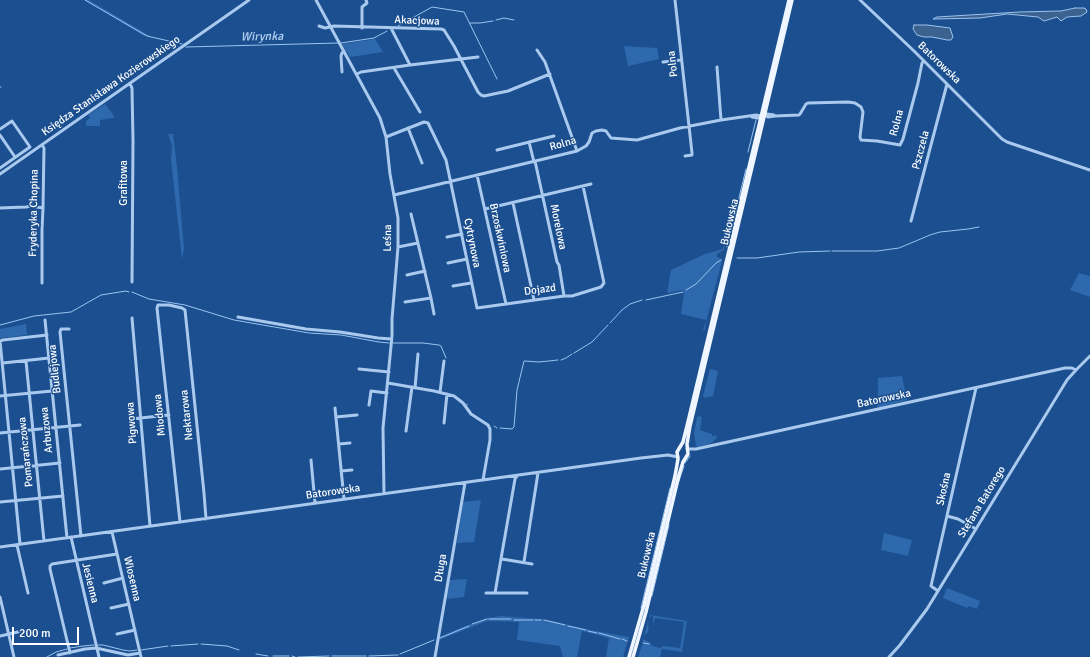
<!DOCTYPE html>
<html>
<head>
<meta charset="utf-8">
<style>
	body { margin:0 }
	#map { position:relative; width:1090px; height:657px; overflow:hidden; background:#1b4f8f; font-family:Signika,sans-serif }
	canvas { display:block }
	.scale { position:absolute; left:12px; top:627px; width:67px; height:18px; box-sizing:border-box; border:2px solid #fff; border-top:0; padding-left:5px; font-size:12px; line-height:14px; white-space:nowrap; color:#fff; -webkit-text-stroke:3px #1b4f8f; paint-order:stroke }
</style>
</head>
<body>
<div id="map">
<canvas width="1090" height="657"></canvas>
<div class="scale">200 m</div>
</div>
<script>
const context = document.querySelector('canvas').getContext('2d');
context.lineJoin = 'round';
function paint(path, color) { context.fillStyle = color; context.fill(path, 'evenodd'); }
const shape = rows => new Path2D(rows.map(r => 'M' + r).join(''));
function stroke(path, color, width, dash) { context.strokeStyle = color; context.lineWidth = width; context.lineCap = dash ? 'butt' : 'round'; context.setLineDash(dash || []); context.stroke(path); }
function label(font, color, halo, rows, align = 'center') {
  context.font = font + ' Signika,sans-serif'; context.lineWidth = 3; context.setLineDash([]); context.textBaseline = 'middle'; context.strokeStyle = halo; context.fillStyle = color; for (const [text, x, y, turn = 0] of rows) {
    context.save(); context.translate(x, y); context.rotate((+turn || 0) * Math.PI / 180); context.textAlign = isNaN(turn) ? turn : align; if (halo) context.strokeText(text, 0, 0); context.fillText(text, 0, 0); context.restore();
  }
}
const green = shape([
	[84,0,89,0,150,36,144,36],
	[375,39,383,52,350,57,342,44],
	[624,46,657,48,659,59,628,66],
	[105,104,114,116,114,118,100,120,100,126,86,126,86,121,90,118,88,115],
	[168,134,173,134,177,167,184,249,182,259,171,160,172,146],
	[734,204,735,205,724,250,717,254,717,257,722,259,722,261,706,322,705,330,703,330,706,320,681,314,684,292,684,290,667,293,671,270,705,254,723,249],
	[1079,273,1090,276,1090,297,1070,290],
	[26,324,27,335,0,338,0,329],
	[710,369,718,371,713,396,705,398,703,396],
	[902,376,907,400,877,408,878,398,878,378],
	[700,416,702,418,700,430,712,434,712,436,714,436,715,435,717,436,716,439,715,439,712,443,699,447,696,446,694,433,697,417],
	[481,500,474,542,457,543,463,502],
	[884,533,912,540,908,556,881,550],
	[467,579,464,597,446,599,450,580],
	[947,588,980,601,977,609,969,606,967,608,943,598],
	[650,615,687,621,682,652,662,649,660,657,638,657,642,645,643,645,644,642,643,642,643,639,651,643,652,646,661,648,662,646,680,648,684,622,655,618,654,623,653,623,653,616,651,616,651,617,649,617,648,627,649,628,648,632,644,636],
	[501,616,541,619,557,622,590,630,629,637,623,657,606,657,609,638,582,631,577,657,563,657,560,646,517,640,519,622,487,621,439,640,439,637,458,629,487,618]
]);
const water = shape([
	[1075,8,1084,8,1086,9,1087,12,1081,16,1067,17,1061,21,1057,17,1044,21,1038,17,1007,14,980,18,933,19,937,17,1019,12,1061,11,1075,8],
	[914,25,927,25,950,28,953,37,951,40,947,40,932,37,924,37,917,35,913,29,914,25]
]);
const stream = shape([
	[85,0,147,36,182,44],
	[496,20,504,18,514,20],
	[470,23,480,23,493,21],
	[398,26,432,7,464,12,497,79],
	[341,43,374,38,387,31],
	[186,47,338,43],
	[0,87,1,87],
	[748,152,756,120],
	[727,247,746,169],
	[832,251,877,251,899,248,930,235,940,232,968,229,979,227],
	[737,258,757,258,799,252,830,251],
	[686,290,696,284,716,263,721,260],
	[132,292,149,299,185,305,234,320,309,333,341,335,379,342,389,343],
	[646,300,683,292],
	[610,323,622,310,630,304,642,300],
	[0,325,34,316,71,312,101,295,126,291,129,292],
	[393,343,423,343,439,345,441,346,446,358],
	[574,353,592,342,608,325],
	[561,360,566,358,572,354],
	[467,404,467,405],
	[494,426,497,428],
	[500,428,512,429,514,427,517,390,524,361,539,362,558,360],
	[685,463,690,456],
	[679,481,684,466],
	[652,596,669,525],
	[641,608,670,488],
	[489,619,511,619],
	[514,620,533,620],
	[535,620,541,620],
	[544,620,565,625],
	[472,624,487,619],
	[568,626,586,630],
	[588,631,597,633],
	[599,633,620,639],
	[440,638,469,626],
	[622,639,627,641],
	[643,643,649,644],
	[201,644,227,646,239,650],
	[98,645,103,645,123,650,130,651,137,650],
	[171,646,198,644],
	[70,648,83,646,94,645],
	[141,650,168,646],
	[256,654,268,656],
	[400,654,434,640],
	[273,656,289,656],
	[292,656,295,657],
	[332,656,366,656],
	[369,656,398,655],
	[47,657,56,652,67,649],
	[298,657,329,656]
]);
const minor = shape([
	[316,0,380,118,386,137,390,174,398,218,398,247,392,319,392,336,383,428,384,494],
	[675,0,692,153,692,155,685,156],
	[860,0,914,51,1002,139,1007,142,1090,170],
	[319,26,325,28,334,26,441,29,444,30,454,46,478,92,481,95,484,96,508,91,550,74],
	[362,28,362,7,367,3,366,0],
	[391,28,410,65],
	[537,50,545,62,577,151],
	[663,62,681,60],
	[717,67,721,120],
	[394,68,420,112],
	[342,72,341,56,342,53,344,51],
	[357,74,361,72,410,65,478,57],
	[130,84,132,88,133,141,132,282],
	[765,115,768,117,775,116,799,115,800,114,806,104,808,103,848,102,855,103,861,107,863,112,860,137,861,140,877,141,900,145,903,139,918,83,922,63,924,61],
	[752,117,757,118,765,115,767,114,774,115],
	[408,128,422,163],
	[0,129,12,121,30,147,0,168],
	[0,135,15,157],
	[386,137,424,122,428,123,446,160,477,308,564,296,572,296,601,287,604,283,583,186],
	[529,142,534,162],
	[42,145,44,148,43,208,42,230,42,283],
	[497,150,554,136],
	[535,161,557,262,559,265,564,296],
	[0,174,249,0],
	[477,175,506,304],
	[394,195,577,151,586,146,589,142,592,133,596,131,602,130,606,131,611,138,637,140,680,128,721,120,756,115,761,116],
	[513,203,534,300],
	[0,208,26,207,31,206,43,208],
	[485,209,591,184],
	[411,214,431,298,434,314],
	[911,221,947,84],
	[447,237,462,234],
	[398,247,418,243],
	[448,263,467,259],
	[407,275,425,271],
	[453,286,471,283],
	[405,302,431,298],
	[238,317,306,329,340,332,378,338,391,339],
	[132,318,150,526],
	[45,320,67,538],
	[69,329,61,329,60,332,81,536],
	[0,341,20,544],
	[0,341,3,340,47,335],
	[26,361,44,541],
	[3,363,49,358],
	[359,369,389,372],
	[388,383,434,391,454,396,463,403,471,414,488,425,490,429,490,440,483,480],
	[415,388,418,354],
	[440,392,444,361],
	[0,396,52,391],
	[369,405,371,391,387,393],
	[335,408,344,499],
	[336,417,357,415],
	[131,419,169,415],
	[444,423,447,394],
	[406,431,412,387],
	[0,433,80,425],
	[339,444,350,443],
	[687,449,696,449,1065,368,1072,368,1076,370],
	[311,460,315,503],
	[0,469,60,463],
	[341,471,352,470],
	[0,502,63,496],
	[947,516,958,519,976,529],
	[180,522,157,308,158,305,169,305,182,308,185,310,204,493,206,519],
	[112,532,141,657],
	[71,537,99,657],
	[17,545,28,593],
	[0,547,641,458,668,455,678,457],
	[502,559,532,564],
	[524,562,538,473],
	[104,583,123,578],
	[938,591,931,586,976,388],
	[486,593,527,593],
	[495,593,515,479,517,476],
	[0,597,14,657],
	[111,608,129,604],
	[117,634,135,630],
	[0,636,22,631],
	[70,653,50,569,50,566,52,564,117,554],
	[58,655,85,649,96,648,128,655,140,653],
	[435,657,465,483],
	[889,657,900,645,927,609,1067,380,1076,370,1090,356]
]);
const major = shape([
	[629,657,644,605,675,476,678,459,677,452,683,442,687,426,789,0],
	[633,657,646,612,679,475,683,462,688,454,687,444,690,426,792,0]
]);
const streetNames = [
	["Akacjowa",417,21,2],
	["Batorowska",939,63,44],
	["Polna",673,64,-96],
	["Księdza Stanisława Kozierowskiego",111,86,-35],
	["Rolna",897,123,-75],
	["Rolna",563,144,-16],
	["Pszczela",921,150,-75],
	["Grafitowa",124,183,-90],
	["Fryderyka Chopina",34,213,-89],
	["Bukowska",730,222,-77],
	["Morelowa",558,227,78],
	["Leśna",388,238,-89],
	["Brzoskwiniowa",500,238,78],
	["Cytrynowa",472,243,79],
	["Dojazd",540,290,-8],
	["Budlejowa",55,369,-96],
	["Batorowska",884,399,-12],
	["Miodowa",160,415,-96],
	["Nektarowa",187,415,-96],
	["Pigwowa",132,423,-94],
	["Arbuzowa",47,430,-96],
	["Pomarańczowa",26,452,-96],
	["Skośna",944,489,-78],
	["Batorowska",333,492,-8],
	["Stefana Batorego",982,502,-59],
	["Bukowska",647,555,-77],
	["Długa",441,568,-80],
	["Wiosenna",132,579,77],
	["Jesienna",90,583,76]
];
const waterNames = [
	["Wirynka",262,37,-1]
];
paint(green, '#2e69ad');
paint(water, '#3c6290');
stroke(water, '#9cc4f0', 1);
stroke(stream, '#9cc4f0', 1);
stroke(minor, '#a9c9ee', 3);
stroke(major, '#f0f6ff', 3.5);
label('11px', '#fff', '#1b4f8f', streetNames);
label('italic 12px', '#b5d3f5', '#1b4f8f', waterNames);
</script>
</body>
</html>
